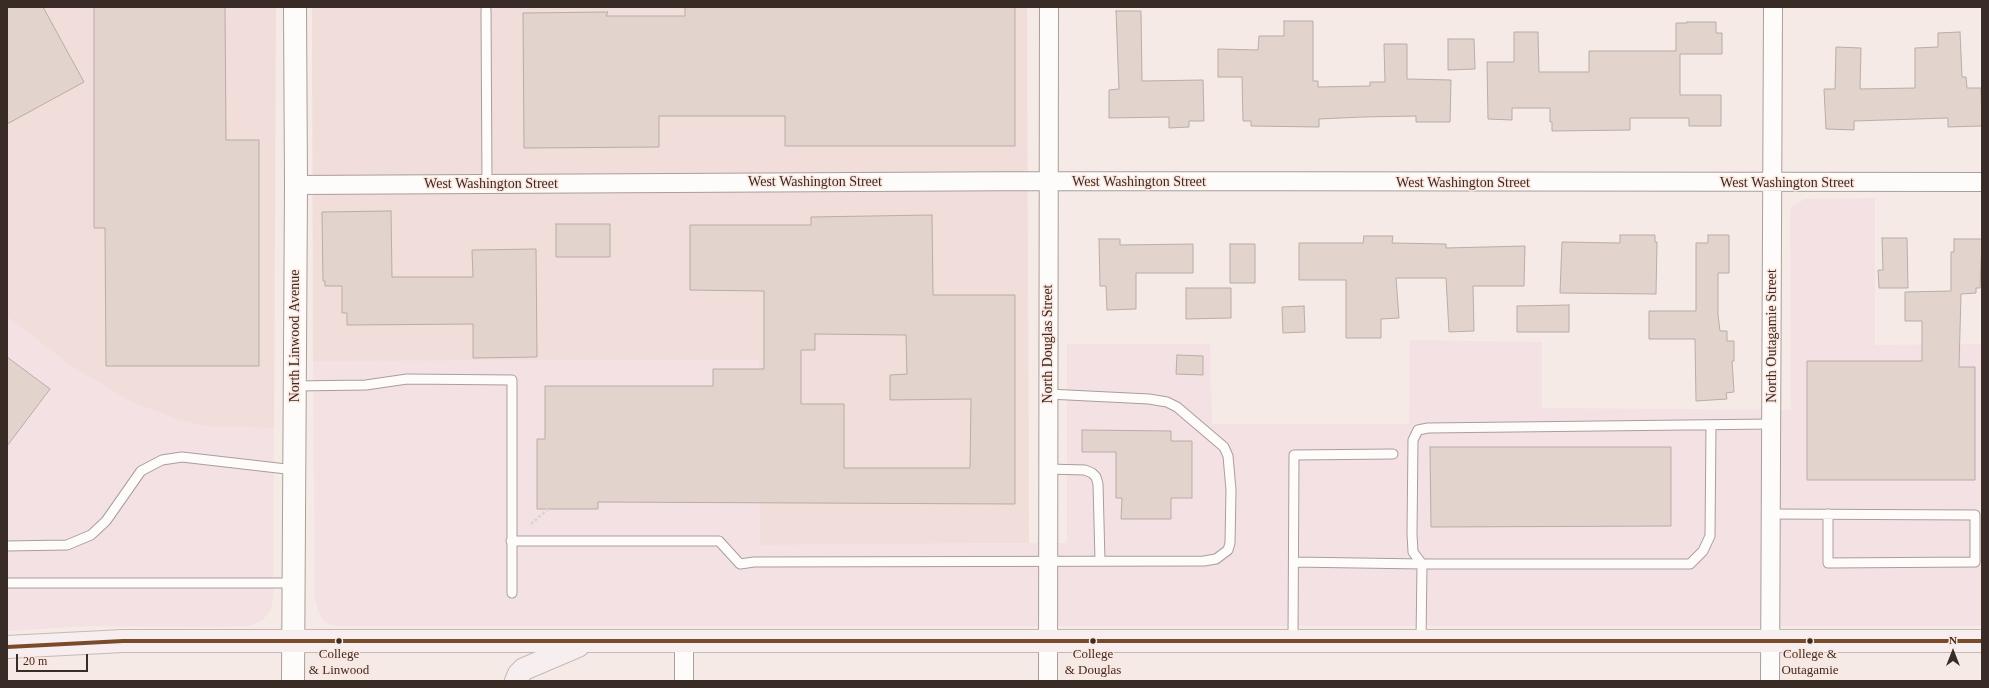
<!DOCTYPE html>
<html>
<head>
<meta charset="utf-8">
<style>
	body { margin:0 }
	#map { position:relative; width:1989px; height:688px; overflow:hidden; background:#f5eae5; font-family:"Times New Roman",serif }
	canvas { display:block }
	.frame { position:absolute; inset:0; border:8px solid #392c27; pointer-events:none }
	.north { position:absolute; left:1933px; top:632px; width:40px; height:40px; -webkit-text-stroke:3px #fce6de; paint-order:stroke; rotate:0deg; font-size:11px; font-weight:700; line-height:16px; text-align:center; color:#392c27 }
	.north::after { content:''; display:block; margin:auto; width:14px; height:18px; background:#392c27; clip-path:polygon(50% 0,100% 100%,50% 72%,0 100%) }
	.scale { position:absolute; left:16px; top:654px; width:72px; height:18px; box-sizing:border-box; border:2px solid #392c27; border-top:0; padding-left:5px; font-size:12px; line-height:14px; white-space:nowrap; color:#392c27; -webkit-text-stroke:3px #fce6de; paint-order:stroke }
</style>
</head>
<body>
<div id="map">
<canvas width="1989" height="688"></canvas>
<div class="frame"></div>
<div class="north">N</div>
<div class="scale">20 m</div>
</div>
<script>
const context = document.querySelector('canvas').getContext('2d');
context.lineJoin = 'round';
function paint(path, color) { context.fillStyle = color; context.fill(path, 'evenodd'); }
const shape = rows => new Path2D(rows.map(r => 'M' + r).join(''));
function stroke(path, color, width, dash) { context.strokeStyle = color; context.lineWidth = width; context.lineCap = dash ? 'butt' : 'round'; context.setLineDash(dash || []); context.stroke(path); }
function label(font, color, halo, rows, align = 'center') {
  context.font = font + ' "Times New Roman",serif'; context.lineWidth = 3; context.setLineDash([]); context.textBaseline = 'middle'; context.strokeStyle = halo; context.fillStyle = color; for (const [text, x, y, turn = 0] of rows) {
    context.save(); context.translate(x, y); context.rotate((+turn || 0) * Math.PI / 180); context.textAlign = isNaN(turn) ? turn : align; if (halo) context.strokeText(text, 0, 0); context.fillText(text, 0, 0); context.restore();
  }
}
const commercial = shape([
	[1875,198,1875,345,1982,344,1982,626,339,626,329,624,323,620,318,611,315,598,313,361,759,360,760,545,1067,543,1067,344,1210,344,1212,424,1409,424,1410,340,1542,342,1542,408,1791,410,1790,214,1791,207,1805,199],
	[7,317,70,365,205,426,274,428,273,598,271,609,263,620,249,626,216,627,87,626,7,631]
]);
const industrial = shape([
	[7,7,276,7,274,428,205,426,178,419,134,403,70,365,7,317],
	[312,7,1027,7,1029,543,760,545,759,360,313,361]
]);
const building = shape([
	[7,7,43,7,84,82,7,124,7,7],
	[94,7,225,7,226,140,259,140,259,366,106,366,105,228,94,228,94,7],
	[685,7,1015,7,1015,146,785,146,785,116,659,116,659,147,524,148,523,13,608,12,606,16,685,16,685,7],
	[1116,11,1141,11,1142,81,1203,80,1204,121,1189,121,1189,127,1169,128,1169,117,1109,118,1109,90,1119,89,1116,11],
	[1284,21,1313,21,1313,81,1318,81,1318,87,1370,86,1370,82,1385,82,1384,44,1407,44,1407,79,1451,80,1450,122,1416,122,1416,116,1363,117,1319,119,1319,127,1251,126,1251,121,1243,121,1242,77,1218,77,1218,49,1258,50,1259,36,1284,36,1284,21],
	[1687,22,1716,22,1716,33,1722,33,1722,54,1680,54,1680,95,1721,95,1721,126,1689,126,1689,118,1630,118,1630,130,1552,131,1552,122,1550,122,1550,108,1512,108,1512,120,1488,119,1487,62,1514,62,1514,32,1538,32,1539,72,1589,72,1589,51,1676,51,1676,23,1687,23,1687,22],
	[1960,32,1962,77,1966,77,1967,88,1981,88,1982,126,1948,127,1948,118,1854,121,1854,130,1826,129,1824,89,1835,89,1836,47,1861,48,1860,89,1915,88,1915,48,1938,47,1938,33,1960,32],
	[1448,39,1474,39,1475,69,1448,70,1448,39],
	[391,211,392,277,473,277,472,250,536,249,537,357,473,358,473,324,347,325,347,313,342,313,342,286,325,286,325,281,323,281,322,212,391,211],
	[932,215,933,295,1015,295,1015,504,598,502,598,509,537,509,537,439,545,439,545,386,713,386,713,369,764,369,764,291,690,290,690,225,811,225,811,217,932,215],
	[815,334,906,335,907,374,890,375,890,400,971,399,970,468,844,468,844,404,801,404,801,350,815,350,815,334],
	[556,224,610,224,610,257,556,257,556,224],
	[1620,235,1655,235,1655,242,1657,242,1656,294,1560,293,1562,242,1620,243,1620,235],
	[1708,235,1729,235,1729,273,1718,273,1718,315,1720,331,1727,331,1727,341,1734,341,1734,361,1732,361,1734,392,1726,393,1727,399,1696,401,1695,339,1649,339,1649,311,1696,311,1696,243,1708,243,1708,235],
	[1364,236,1393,236,1392,243,1394,243,1446,244,1446,248,1525,246,1524,286,1473,286,1474,331,1449,332,1446,278,1396,278,1399,318,1381,319,1381,338,1346,338,1346,280,1299,280,1299,243,1363,243,1364,236],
	[1882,238,1907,238,1908,288,1879,288,1878,270,1883,270,1882,238],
	[1099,239,1120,239,1120,245,1193,244,1193,273,1136,273,1136,309,1107,310,1106,286,1100,286,1099,239],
	[1954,239,1982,239,1980,288,1976,288,1976,293,1961,294,1959,367,1975,367,1975,480,1807,480,1807,361,1922,361,1922,321,1905,321,1905,292,1951,291,1951,252,1954,252,1954,239],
	[1230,244,1255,244,1255,283,1230,283,1230,244],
	[1186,288,1231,288,1231,318,1186,319,1186,288],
	[1569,305,1569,332,1517,332,1517,306,1569,305],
	[1304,306,1305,332,1283,333,1282,307,1304,306],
	[1177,355,1203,356,1203,375,1176,374,1177,355],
	[7,357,50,389,7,446,7,357],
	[1082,430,1171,431,1171,441,1192,441,1192,498,1171,498,1171,519,1121,519,1122,498,1116,498,1116,452,1082,452,1082,430],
	[1430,447,1671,447,1671,526,1431,527,1430,447]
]);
const path = shape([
	[531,524,548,509]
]);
const lane = shape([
	[486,10,487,184],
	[295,386,366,385,407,379,512,380,512,593],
	[1048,469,1085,470,1092,473,1096,477,1098,484,1100,561],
	[1771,514,1975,515,1975,562,1828,563,1828,514],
	[511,541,719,541,740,564,754,562,1204,561,1216,559,1228,550,1230,543,1231,490,1228,456,1224,447,1177,407,1167,402,1149,399,1048,394],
	[7,546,67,545,91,535,106,521,141,471,162,460,182,457,295,470],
	[1294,562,1422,564,1690,564,1703,551,1710,536,1711,425],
	[7,583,294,583],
	[1293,640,1294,455,1393,454],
	[1421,641,1422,564,1413,552,1412,534,1413,440,1418,430,1428,428,1772,424]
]);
const street = shape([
	[296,185,1048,181,1982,182],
	[684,681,684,642],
	[1048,681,1049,7],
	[1770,681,1773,7]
]);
const secondary = shape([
	[293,681,296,185,295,7]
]);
const primary = shape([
	[7,647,123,641,1982,641],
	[516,681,519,674,524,669,578,646]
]);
const bus1 = shape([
	[7,647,123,641,1982,641]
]);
const markers = [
	[339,641,3.5,"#392c27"],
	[1093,641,3.5,"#392c27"],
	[1810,641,3.5,"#392c27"]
];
const busNames = [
	["College",339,655],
	["& Linwood",339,671],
	["College",1093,655],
	["& Douglas",1093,671],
	["College &",1810,655],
	["Outagamie",1810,671]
];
const streetNames = [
	["West Washington Street",815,182],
	["West Washington Street",1139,182],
	["West Washington Street",1463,183],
	["West Washington Street",1787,183],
	["West Washington Street",491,184],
	["North Linwood Avenue",295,336,-90],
	["North Outagamie Street",1772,336,-90],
	["North Douglas Street",1048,344,-90]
];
paint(commercial, '#f4e1e3');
paint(industrial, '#f1ddda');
paint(building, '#e2d3cd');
stroke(building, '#b8ada8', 1);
stroke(lane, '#a99e9a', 11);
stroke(street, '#a99e9a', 20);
stroke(secondary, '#a99e9a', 24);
stroke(primary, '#c7b8b6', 24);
stroke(path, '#d8d5d3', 2.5, [3, 2]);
stroke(lane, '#fefcfb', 9);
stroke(street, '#fefcfb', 18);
stroke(secondary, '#fefcfb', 22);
stroke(primary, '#f7efef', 22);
stroke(bus1, '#7a4b2a', 4);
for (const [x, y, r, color] of markers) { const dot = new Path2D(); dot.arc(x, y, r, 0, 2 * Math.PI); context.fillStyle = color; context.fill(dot); stroke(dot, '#fce6de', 1.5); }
label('13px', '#392c27', '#fce6de', busNames);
label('14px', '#392c27', '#fce6de', streetNames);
</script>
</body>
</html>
